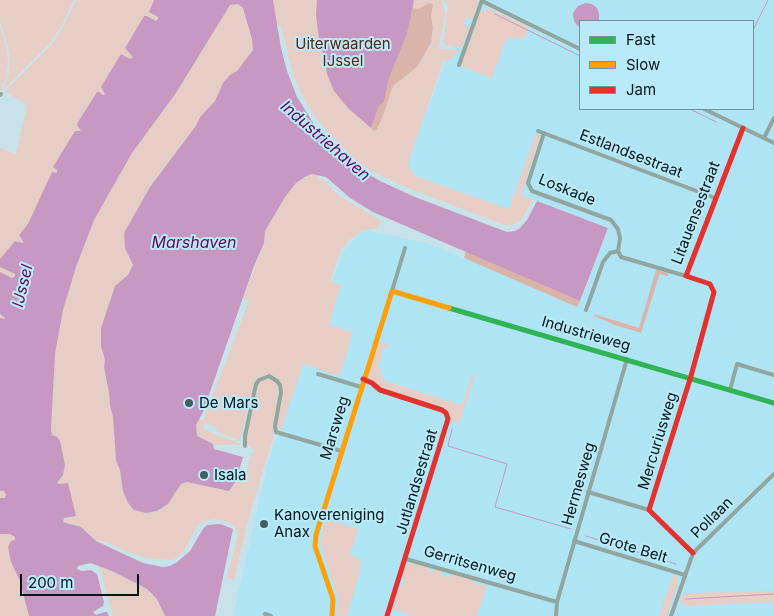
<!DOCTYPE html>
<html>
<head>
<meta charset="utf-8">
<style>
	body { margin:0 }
	#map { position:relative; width:774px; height:616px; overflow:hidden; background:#c8e2ea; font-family:Inter,sans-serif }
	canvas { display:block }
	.legend { position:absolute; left:579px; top:20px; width:175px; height:90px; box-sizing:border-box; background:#b9eaf9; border:1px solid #6f95a1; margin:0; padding:6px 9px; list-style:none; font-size:15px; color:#00151c }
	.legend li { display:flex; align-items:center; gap:10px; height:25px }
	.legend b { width:25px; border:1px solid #6f95a1 }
	.scale { position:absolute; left:20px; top:574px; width:119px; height:22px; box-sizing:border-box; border:2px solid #00151c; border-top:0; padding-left:6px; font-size:15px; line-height:18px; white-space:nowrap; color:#00151c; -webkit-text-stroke:4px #b9eaf9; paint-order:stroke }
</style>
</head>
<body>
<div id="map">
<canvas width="774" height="616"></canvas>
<ul class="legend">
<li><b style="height:6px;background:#30b455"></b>Fast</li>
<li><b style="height:6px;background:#ff9f0a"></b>Slow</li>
<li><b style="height:6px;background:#e5322d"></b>Jam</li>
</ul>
<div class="scale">200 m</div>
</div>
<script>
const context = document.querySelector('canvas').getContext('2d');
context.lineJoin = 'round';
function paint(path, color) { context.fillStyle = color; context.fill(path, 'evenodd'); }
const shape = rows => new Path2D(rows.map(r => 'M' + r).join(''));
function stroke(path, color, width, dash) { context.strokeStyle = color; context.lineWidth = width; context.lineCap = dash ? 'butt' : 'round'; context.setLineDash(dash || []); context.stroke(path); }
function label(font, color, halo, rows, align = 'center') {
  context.font = font + ' Inter,sans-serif'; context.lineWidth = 4; context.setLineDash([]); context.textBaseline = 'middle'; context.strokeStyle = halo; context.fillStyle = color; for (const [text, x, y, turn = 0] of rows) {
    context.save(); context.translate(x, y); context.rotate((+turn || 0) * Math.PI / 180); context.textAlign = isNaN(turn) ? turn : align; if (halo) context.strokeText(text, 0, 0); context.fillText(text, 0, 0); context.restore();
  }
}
const built = shape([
	[466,0,774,0,774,616,233,616,268,463,342,253,363,230,423,242,580,304,608,228,514,192,509,210,420,178,407,168,418,133,434,93],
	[580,21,753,21,753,109,580,109]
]);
const green = shape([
	[0,0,74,0,61,27,49,44,3,90,9,73,10,62,8,47,0,21],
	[76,0,170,0,0,357,0,148,16,154,27,105,5,91,50,46,65,23],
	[243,0,441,0,445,13,439,47,440,49,460,50,448,61,444,60,410,157,409,168,415,176,509,209,536,133,540,136,521,195,533,200,520,221,512,225,504,225,408,188,368,169,355,160,322,126,305,101,293,74,281,25,250,31,253,46,250,55,237,71,223,83,215,101,201,117,195,127,150,187,125,231,124,234,125,248,133,265,128,275,115,286,101,328,102,351,105,360,104,367,109,393,110,405,113,417,116,461,120,470,123,491,128,503,138,511,146,513,157,511,168,504,181,484,187,482,229,491,237,480,241,481,243,477,248,478,249,474,247,473,251,453,254,453,255,450,249,446,246,440,256,386,261,380,267,378,274,380,278,385,279,392,273,437,249,516,234,580,227,578,238,535,235,526,225,521,215,519,204,521,197,526,185,549,176,559,170,560,146,558,123,550,101,540,100,542,94,540,81,527,74,524,65,523,64,518,76,517,60,484,57,483,63,475,65,465,61,447,57,437,52,435,51,430,55,353,63,310,71,281,94,220,132,153,176,93,228,8,231,4,241,4],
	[433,7,431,16,433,27,431,43,417,67,393,86,377,129,418,9],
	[442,0,479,0,473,19,466,17,464,25,470,27,462,47,446,46,445,43,443,42,448,8,446,2],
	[488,8,526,25,529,28,525,38,506,39,492,78,461,66,480,12],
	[0,26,6,47,8,63,6,78,0,92],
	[312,174,319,174,318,178,324,180,338,195,380,220,381,222,378,228,362,231,348,241,341,250,330,281,341,285,329,325,353,332,342,369,338,376,303,364,281,430,277,426,282,390,278,380,270,375,260,377,253,385,240,441,216,431,217,427,205,423,203,429,243,445,213,445,197,436,196,425,199,419,203,420,249,301,243,298,264,243,265,231,285,197,296,183],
	[378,342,388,344,387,349,383,348,378,368,381,369,380,374,383,375,382,380,462,405,472,375,475,376,460,421,458,424,451,421,448,413,444,408,385,390,368,379,369,366],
	[0,449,37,616,0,616],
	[326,519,358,529,350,555,361,559,359,567,361,568,347,616,336,615,339,600,320,543],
	[409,563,428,567,429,571,431,572,435,569,441,571,442,575,448,577,452,574,475,581,476,585,480,586,482,584,485,584,486,589,477,616,412,616,394,610,392,613,391,612,393,607,395,606,396,604,394,601,399,588,402,586,404,580,402,577,405,567],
	[99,565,147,589,157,599,165,616,113,616],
	[673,575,679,580,667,616,659,616],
	[774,591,774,602,689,606,680,604,683,595,686,593]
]);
const forest = shape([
	[429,3,433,5,431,16,433,27,431,43,417,67,393,86,382,118,377,129,374,131,371,128,379,106,384,102,389,78,407,34,412,8,418,9],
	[466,251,511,271,580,301,577,307,464,258],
	[656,270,668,273,668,276,660,274,659,276,641,333,615,325,594,316,594,314,639,328]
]);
const water = shape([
	[154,0,273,0,281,48,287,71,297,97,314,124,341,154,361,170,380,181,415,197,507,232,515,231,520,228,527,220,537,201,608,228,580,301,373,212,350,198,326,177,312,174,305,177,296,183,285,197,265,231,264,243,254,266,203,412,196,425,197,436,213,444,214,449,243,457,236,481,229,491,187,482,181,484,168,504,157,511,146,513,134,510,128,503,123,491,120,470,116,461,113,417,110,405,109,393,104,367,105,360,101,346,101,328,115,286,128,275,133,265,125,248,124,234,125,231,150,187,195,127,201,116,215,101,223,83,230,75,237,71,253,50,252,39,243,8,238,4,230,5,176,93,132,153,94,220,76,267,63,310,55,354,51,430,52,435,57,437,60,441,65,465,63,475,57,483,60,484,68,483,76,516,64,518,63,522,81,527,96,541,143,563,163,567,170,566,177,562,190,551,203,529,207,525,221,524,233,529,215,616,165,616,157,599,147,589,114,572,91,563,78,566,77,569,82,571,91,570,97,574,104,602,103,606,93,612,96,615,105,612,107,612,109,616,29,616,20,581,11,562,8,547,11,541,15,540,15,537,10,534,0,534,0,498,5,498,6,495,4,491,0,491,0,318,5,319,5,318,0,314,0,272,12,278,15,276,15,274,0,267,0,259,15,241,24,243,19,235,28,224,52,172,57,173,57,170,53,167,75,131,81,131,77,125,78,122,97,92,99,92,103,95,105,94,101,87,121,54,130,59,133,57,125,48,144,16,147,16,156,21,158,19,158,17,149,12],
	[317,0,414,0,407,34,389,78,384,102,379,106,371,128,349,109,334,91,327,74,325,57,320,47,316,15],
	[586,3,592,4,597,8,599,14,599,20,580,21,580,29,574,21,573,13,578,6]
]);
const stream = shape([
	[495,14,580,56],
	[753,30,768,0],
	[690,109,716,122],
	[452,429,448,446,507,464,495,507,571,529],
	[586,536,676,564],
	[686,599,774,594]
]);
const street = shape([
	[482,1,580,49],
	[459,65,482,0],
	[0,95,1,94],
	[704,109,774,143],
	[538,131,715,198],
	[544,133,528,183,532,191,611,220,618,229,620,238,618,251,621,257,686,276],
	[764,138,774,118],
	[392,291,405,248],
	[586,310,603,262,610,253,618,251],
	[318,374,361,387],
	[730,390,737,364,774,375],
	[245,446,245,436,256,384,259,380,269,376,277,381,280,385,281,392,275,426,276,432,341,451],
	[588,492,649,510],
	[574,541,685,575],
	[406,559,557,602],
	[265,614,271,616],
	[556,616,557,602,627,359],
	[671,616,693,553,774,474]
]);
const fast = shape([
	[449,308,774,403]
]);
const slow = shape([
	[332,616,333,599,315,546,316,535,392,291,449,308]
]);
const jam = shape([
	[363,379,372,383,380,390,442,410,446,413,448,419,387,616],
	[693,553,649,510,691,376,714,292,710,284,686,276,743,128]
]);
const markers = [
	[189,403,5,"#465d64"],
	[204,475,5,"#465d64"],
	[264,524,5,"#465d64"]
];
const parkNames = [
	["Uiterwaarden",343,44],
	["IJssel",343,61]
];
const streetNames = [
	["Estlandsestraat",631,154,21],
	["Loskade",567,190,22],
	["Litauensestraat",696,213,-69],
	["Industrieweg",586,334,16],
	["Marsweg",335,428,-73],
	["Mercuriusweg",658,441,-73],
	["Jutlandsestraat",417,482,-73],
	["Hermesweg",579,484,-74],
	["Pollaan",712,518,-44],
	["Grote Belt",633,548,17],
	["Gerritsenweg",470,564,16]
];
const poiNames = [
	["De Mars",199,403],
	["Isala",214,475],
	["Kanovereniging",274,515],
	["Anax",274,532]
];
const waterNames = [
	["Industriehaven",325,141,41],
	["Marshaven",194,243],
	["IJssel",23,286,-77]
];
paint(built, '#afe4f4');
paint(green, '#e6cdc5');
paint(forest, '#dbb4a9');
paint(water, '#c799c2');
stroke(stream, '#c799c2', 1);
stroke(street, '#91a69e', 4);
stroke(fast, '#30b455', 5);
stroke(slow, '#ff9f0a', 5);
stroke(jam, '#e5322d', 5);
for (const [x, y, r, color] of markers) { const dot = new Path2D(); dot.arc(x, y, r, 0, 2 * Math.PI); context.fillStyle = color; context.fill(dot); stroke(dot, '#b9eaf9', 2); }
label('15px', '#5f2513', '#b9eaf9', parkNames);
label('15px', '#00151c', '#b9eaf9', streetNames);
label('15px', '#00151c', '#b9eaf9', poiNames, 'left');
label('italic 16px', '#680756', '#b9eaf9', waterNames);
</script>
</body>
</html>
